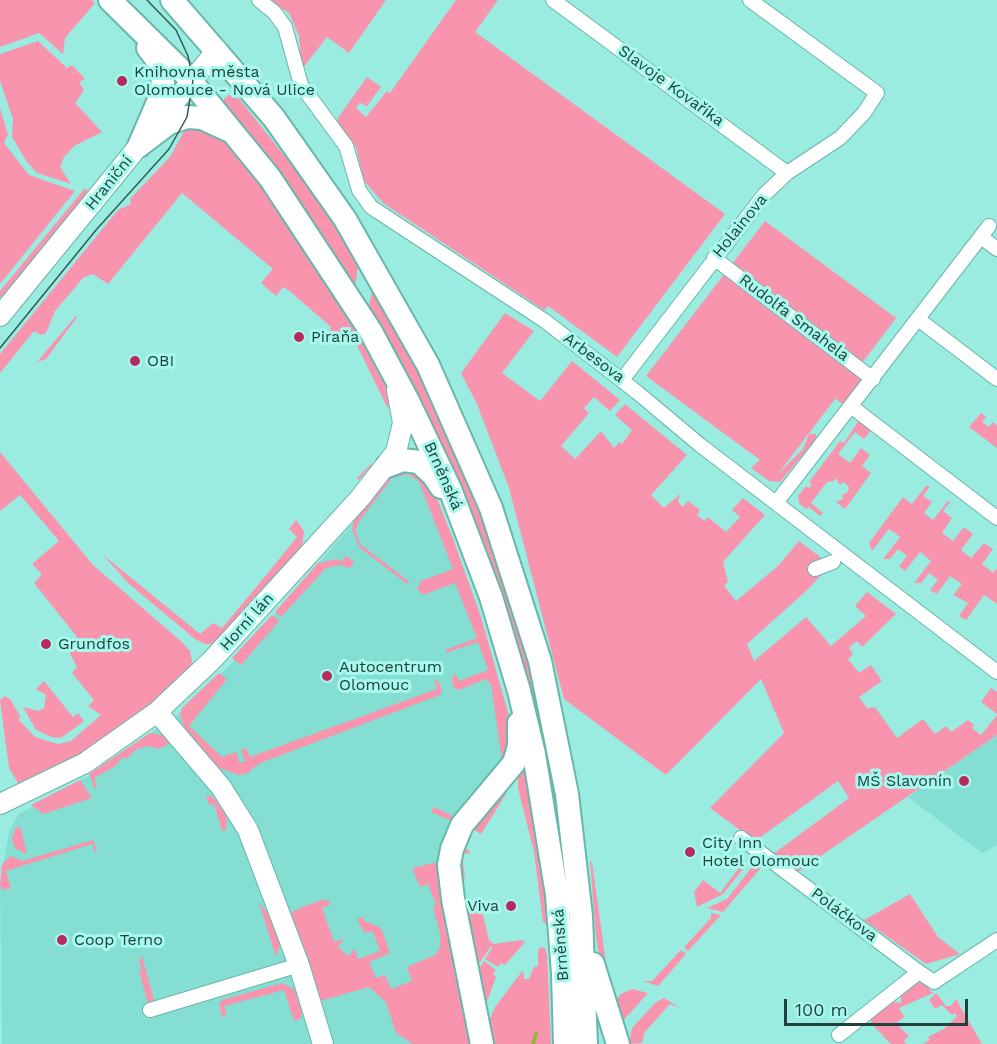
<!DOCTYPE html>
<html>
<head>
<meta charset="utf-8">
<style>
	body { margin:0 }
	#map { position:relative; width:997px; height:1044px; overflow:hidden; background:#9bece0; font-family:"Work Sans",sans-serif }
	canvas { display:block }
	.scale { position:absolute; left:784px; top:999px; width:184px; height:27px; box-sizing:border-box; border:3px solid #20413c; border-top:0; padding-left:8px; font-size:18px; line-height:21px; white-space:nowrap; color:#20413c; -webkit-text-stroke:4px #a8f9ed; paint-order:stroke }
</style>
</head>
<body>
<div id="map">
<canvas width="997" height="1044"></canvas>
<div class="scale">100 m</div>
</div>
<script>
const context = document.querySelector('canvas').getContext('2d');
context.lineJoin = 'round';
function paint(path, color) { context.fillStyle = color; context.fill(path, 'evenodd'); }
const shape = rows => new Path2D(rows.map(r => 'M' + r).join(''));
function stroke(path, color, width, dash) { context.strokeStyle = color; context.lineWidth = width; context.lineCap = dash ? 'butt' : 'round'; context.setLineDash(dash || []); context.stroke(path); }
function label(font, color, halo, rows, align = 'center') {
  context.font = font + ' "Work Sans",sans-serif'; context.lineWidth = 6; context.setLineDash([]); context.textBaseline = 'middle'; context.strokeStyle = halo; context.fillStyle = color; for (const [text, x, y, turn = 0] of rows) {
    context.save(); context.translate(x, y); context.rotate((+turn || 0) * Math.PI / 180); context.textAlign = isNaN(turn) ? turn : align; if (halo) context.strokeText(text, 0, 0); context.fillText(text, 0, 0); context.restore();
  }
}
const built = shape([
	[397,472,422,475,449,540,511,747,457,820,452,1044,2,1044,0,881,10,829,19,814,90,775,183,711,237,658],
	[997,735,997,845,982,853,908,797]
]);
const green = shape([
	[0,0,92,0,95,3,65,38,63,54,39,33,0,47],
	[268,0,386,0,349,53,327,37,302,69,299,36,289,13],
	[456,0,498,0,475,32,725,214,617,357,548,306,544,310,383,203,359,175,361,169,356,147,336,121,367,77,381,87,367,106,360,103,356,108,366,117,387,91,390,93],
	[38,41,67,68,72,65,85,79,79,82,84,90,75,103,102,132,74,146,64,157,60,167,71,184,37,173,27,162,12,137,13,119,0,81,0,54],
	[229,95,238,98,245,106,331,215,359,258,355,288,296,197,224,106,224,99],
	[0,108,8,135,4,143,29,175,75,191,0,284],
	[198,124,219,136,251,169,288,216,321,263,390,395,397,416,393,446,380,465,369,468,359,480,357,478,369,466,385,456,392,440,394,423,391,407,387,407,356,343,339,341,336,346,328,335,331,327,287,289,283,287,276,296,261,283,273,269,182,193,108,284,93,274,83,278,55,311,46,333,41,335,34,331,0,373,0,354,118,210,131,204,130,199,170,157,187,126],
	[85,188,88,191,6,294,0,297,0,291],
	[765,221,896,318,856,371,861,383,845,406,836,399,838,395,778,474,803,449,809,434,816,434,816,439,780,482,769,481,751,468,760,460,646,376],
	[374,282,447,428,497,554,537,691,558,796,551,795,534,720,368,311],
	[505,313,534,331,502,373,540,401,572,361,620,400,610,411,594,397,584,408,589,413,561,446,575,459,601,431,614,448,619,442,622,444,632,430,615,415,625,404,687,455,651,495,664,508,680,494,678,502,683,507,688,501,700,510,697,515,705,521,708,517,726,532,740,517,732,510,743,498,765,515,723,562,728,582,724,586,736,601,778,566,799,541,831,565,807,590,747,644,754,661,806,617,831,646,866,616,855,606,867,592,896,614,862,647,857,641,849,648,853,654,848,659,859,673,871,665,882,681,859,697,867,708,875,707,897,738,923,719,935,734,946,726,951,732,968,720,974,725,972,728,981,735,997,715,997,735,796,873,772,855,849,798,838,781,755,841,710,808,784,733,761,679,666,775,564,699,509,488,477,404,461,373],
	[78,316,46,359,37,362,75,317],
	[981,413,986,417,982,422,989,427,993,422,997,426,997,448,969,427],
	[859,420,872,429,864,439,855,432,838,454,850,463,861,448,870,455,862,466,871,473,845,509,836,502,843,499,842,495,848,492,849,487,844,482,840,485,836,478,834,481,827,482,811,503,823,513,820,516,809,507,806,509,799,503,798,496,806,486,809,488,812,484,809,482,840,441,844,443],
	[0,452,93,565,183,643,190,651,192,661,191,668,159,701,83,755,21,788,9,768,0,700,5,696,10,699,20,716,19,720,35,737,58,744,71,741,101,715,88,706,94,700,72,673,77,667,66,646,77,637,34,583,42,574,32,564,59,541,20,495,0,511],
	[407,467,433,489,452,536,481,617,513,730,514,745,457,823,431,812,434,807,457,818,502,760,491,685,486,679,459,690,454,688,452,682,453,675,455,674,459,681,488,670,478,642,446,653,445,650,477,638,455,583,423,595,417,589,421,581,453,569,419,482,408,474,392,478,360,520,355,531,361,545,411,583,406,583,360,548,352,530,354,517,390,476],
	[926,486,930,486,923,496,932,502,924,513,933,520,947,502,951,501,943,511,952,518,942,533,953,541,964,527,973,534,961,550,971,558,984,543,993,549,982,564,993,573,997,568,997,604,984,595,966,620,959,616,968,603,953,595,962,584,950,576,937,594,930,590,938,580,929,573,921,583,914,583,931,561,920,552,905,571,899,566,907,556,898,549,890,559,883,559,900,537,889,529,872,551,869,543,903,497,912,504],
	[296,520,304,531,302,547,305,550,214,644,205,644,195,639,129,584,102,554,200,634,213,623,222,628,267,574,297,537,289,529],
	[345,556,354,561,350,568,339,565,326,568,281,617,275,612,318,563,337,559,342,562],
	[272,615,279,621,241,665,232,658],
	[219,673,227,679,189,726,222,757,236,752,240,763,245,761,241,750,246,748,250,757,437,689,434,679,440,684,442,692,440,695,260,763,246,774,239,775,216,767,182,729,184,726,180,714,182,708],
	[44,681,73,717,78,713,84,721,61,738,51,737,36,730,23,707,38,711,44,708,46,695,36,689],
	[991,688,997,692,997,714,981,702],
	[150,733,163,735,171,743,158,749,150,746,137,749,126,759,123,757,114,767,94,778,97,788,95,789,89,774],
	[525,766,541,839,548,926,543,922,534,852,518,788,518,777],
	[80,780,92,798,43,814,31,805],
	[506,789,506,794,481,834,473,829,463,845,471,853,462,854,465,879,461,880,465,906,478,905,481,907,489,940,494,944,521,940,525,942,505,965,501,963,498,967,485,959,492,948,491,946,478,965,480,967,484,961,496,970,493,974,496,977,485,1007,456,883,465,834],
	[206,795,213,797,227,816,226,830,222,831,214,804,209,805],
	[20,826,27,853,26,854,15,848,12,839,15,829],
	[93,840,97,851,95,852,92,844,6,871,11,888,3,890,0,885,2,864,11,856,22,861],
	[739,857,744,862,743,869,723,894,697,907,694,892,703,880,720,893,741,865,735,859],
	[758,859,766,862,723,912,707,908,727,899],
	[443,861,475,1044,413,1044,396,1033,386,1002,369,987,320,1001,290,917,293,911,321,900,329,901,330,905,322,908,334,942,344,939,338,947,348,956,355,949,358,959,380,951,373,932,364,932,357,919,363,917,364,921,381,928,390,953,369,962,376,978,385,975,391,989,412,981,407,967,435,955,440,948,440,933,433,907,436,905,428,884,420,887,412,868],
	[590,861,592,862,609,986,602,971,596,937],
	[910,894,938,937,960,954,926,964,864,920],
	[259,903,269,914,280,945,276,957],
	[711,913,721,915,688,951,684,947,711,918],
	[541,947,545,948,547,954,551,1044,488,1044,489,1021,495,1007,523,970,524,979,529,979,534,967,538,966,538,950],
	[681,950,686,954,658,986,643,981,652,981],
	[142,956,155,1004,149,1007,139,971,142,970,139,960],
	[916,982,925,984,933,993,899,1008,904,1017,896,1023,909,1036,904,1040,906,1044,891,1044,871,1023,871,1018,891,1002,901,1003,901,993],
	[282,983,294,989,302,1013,301,1018,294,1021,284,990,224,1006,227,1015,222,1017,219,1004,222,1000],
	[632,989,648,993,622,1022,616,1000,621,994],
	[936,993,946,1006,951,1006,956,999,982,1044,923,1044,930,1040,928,1037,944,1029,957,1016,955,1013,952,1015,942,1005,935,1009,929,1000],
	[664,998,680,1008,670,1004,645,1032,642,1043,629,1044,632,1028,655,1003]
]);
const stream = shape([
	[533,1044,536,1034]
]);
const street = shape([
	[259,0,274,12,285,27,301,85,346,146,359,190,371,207,545,321,638,393,700,445,997,672],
	[553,0,787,173],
	[981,237,997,249],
	[714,258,873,379],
	[918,319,997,379],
	[622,380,764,195,787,173,840,138,864,113,877,93,750,0],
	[852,407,997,518],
	[776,503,989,226],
	[815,569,833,562],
	[741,838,919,972],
	[150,1010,299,965],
	[839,1035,919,972,934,982,997,940]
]);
const secondary = shape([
	[0,316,217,50],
	[157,712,221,787,248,830,299,965,323,1044],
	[0,804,85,763,157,712,212,660,360,498,396,452,403,423,397,390]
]);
const primary = shape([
	[110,0,186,75,270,178,370,330,408,401,450,489,491,597,519,691,534,754,557,895,563,974,565,1044],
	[172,0,274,118,345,219,428,365,491,508,540,661,567,794,581,916,586,1044],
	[140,145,169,123,187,117,202,118,228,130],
	[139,146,158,102,163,83,160,64,148,48],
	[387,466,403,460,419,462,433,475,441,487],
	[593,964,618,1044],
	[482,1044,453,899,449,865,452,849,462,825,514,763,519,746,519,723]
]);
const tram = shape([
	[0,348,96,230,169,149,187,117,193,80,188,56,176,30,147,0]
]);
const markers = [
	[122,81,6,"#b72a5e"],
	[299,337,6,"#b72a5e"],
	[135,361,6,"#b72a5e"],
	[46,644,6,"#b72a5e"],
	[327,676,6,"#b72a5e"],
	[964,781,6,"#b72a5e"],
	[690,852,6,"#b72a5e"],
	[511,906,6,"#b72a5e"],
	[62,940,6,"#b72a5e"]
];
const poiNames = [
	["Knihovna města",134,72],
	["Olomouce - Nová Ulice",134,90],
	["Piraňa",311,337],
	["OBI",147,361],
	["Grundfos",58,644],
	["Autocentrum",339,667],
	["Olomouc",339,685],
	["MŠ Slavonín",952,781,"right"],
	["City Inn",702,843],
	["Hotel Olomouc",702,861],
	["Viva",499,906,"right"],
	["Coop Terno",74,940]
];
const streetNames = [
	["Slavoje Kovaříka",671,86,36],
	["Hraniční",109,183,-51],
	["Holainova",740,226,-51],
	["Rudolfa Smahela",794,318,37],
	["Arbesova",594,358,37],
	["Brněnská",443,476,66],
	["Horní lán",247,622,-48],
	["Poláčkova",844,915,37],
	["Brněnská",561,945,-94]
];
paint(built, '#85ded2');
paint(green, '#f894ad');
stroke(stream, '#94b83a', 4);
stroke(street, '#67b7ab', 16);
stroke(secondary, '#67b7ab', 22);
stroke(primary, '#67b7ab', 26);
stroke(street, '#fff', 14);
stroke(secondary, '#fff', 20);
stroke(primary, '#fff', 22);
stroke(tram, '#335c56', 1.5);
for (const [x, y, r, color] of markers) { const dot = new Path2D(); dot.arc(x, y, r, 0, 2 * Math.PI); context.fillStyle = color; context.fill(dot); stroke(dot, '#a8f9ed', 2); }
label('16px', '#20413c', '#a8f9ed', poiNames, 'left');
label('16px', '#20413c', '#a8f9ed', streetNames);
</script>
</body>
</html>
